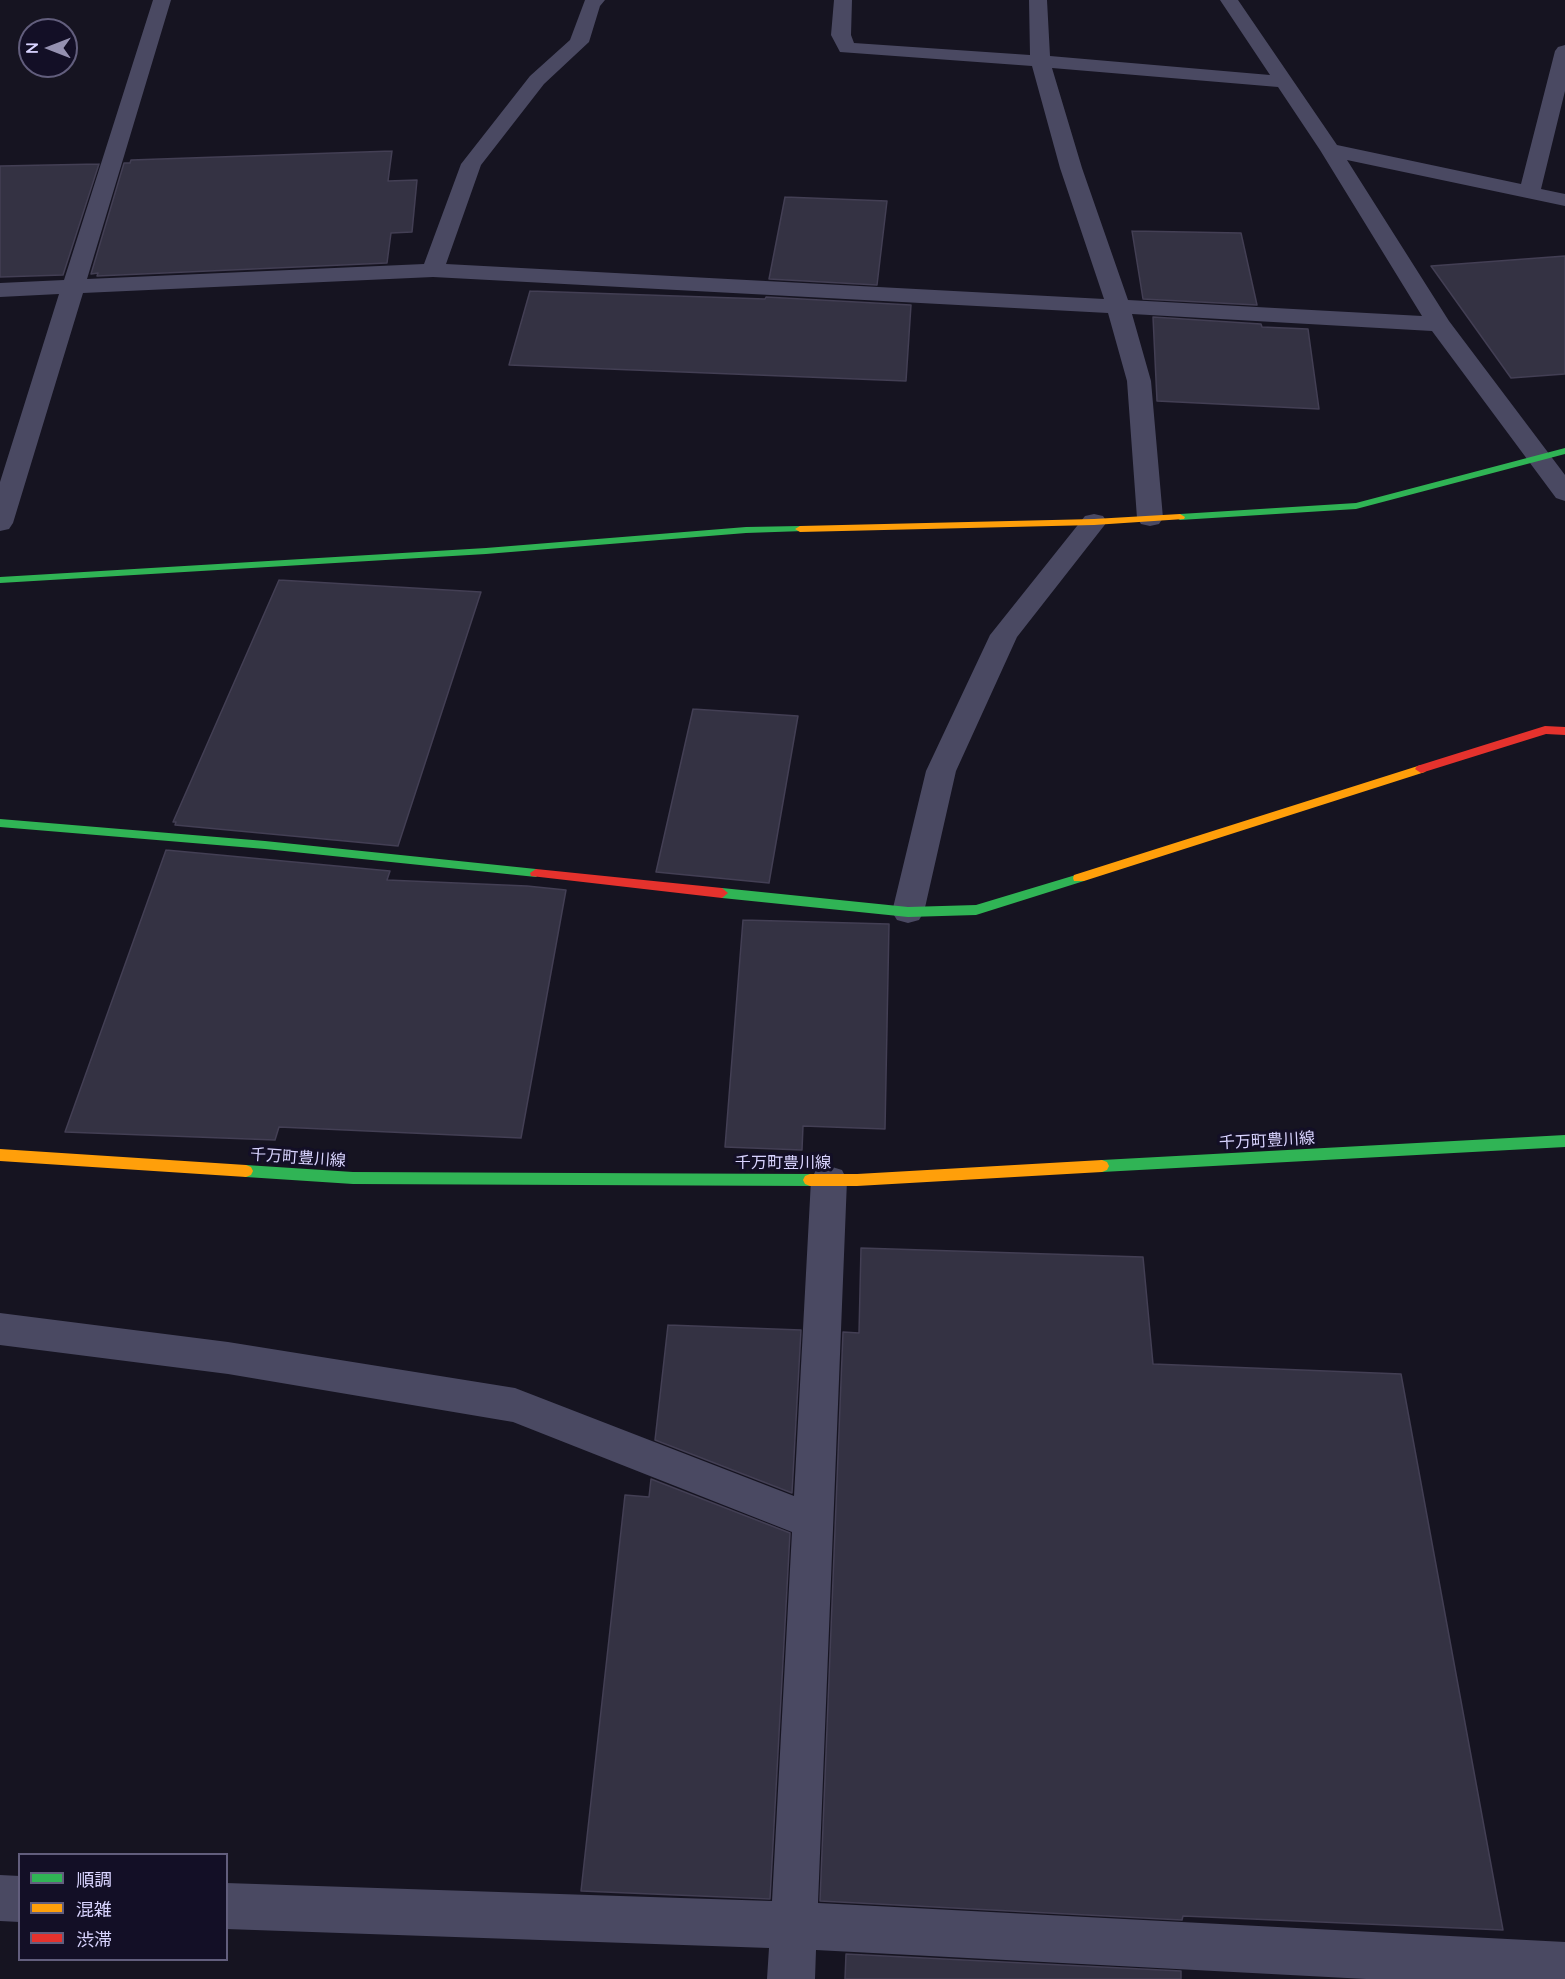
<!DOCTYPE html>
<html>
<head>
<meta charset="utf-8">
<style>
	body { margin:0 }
	#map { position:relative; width:1565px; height:1979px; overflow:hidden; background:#161421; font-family:Quicksand,"Noto Sans JP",sans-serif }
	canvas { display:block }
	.legend { position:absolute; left:18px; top:1853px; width:210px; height:108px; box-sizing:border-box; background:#130f26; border:2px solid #625e7d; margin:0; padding:8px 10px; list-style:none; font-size:18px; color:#d9d4ff }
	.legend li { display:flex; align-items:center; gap:12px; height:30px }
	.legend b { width:30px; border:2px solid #625e7d }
	.north { position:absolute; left:18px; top:18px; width:60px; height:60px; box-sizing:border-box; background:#130f26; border:2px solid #625e7d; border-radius:50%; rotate:270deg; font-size:16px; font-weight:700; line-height:24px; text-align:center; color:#d9d4ff }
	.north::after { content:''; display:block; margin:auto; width:21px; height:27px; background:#9591b1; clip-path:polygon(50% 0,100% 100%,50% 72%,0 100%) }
</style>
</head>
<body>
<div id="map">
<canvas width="1565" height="1979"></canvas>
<ul class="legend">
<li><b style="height:8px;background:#30b455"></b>順調</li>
<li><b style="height:8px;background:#ff9f0a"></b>混雑</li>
<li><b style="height:8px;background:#e5322d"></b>渋滞</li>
</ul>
<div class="north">N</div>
</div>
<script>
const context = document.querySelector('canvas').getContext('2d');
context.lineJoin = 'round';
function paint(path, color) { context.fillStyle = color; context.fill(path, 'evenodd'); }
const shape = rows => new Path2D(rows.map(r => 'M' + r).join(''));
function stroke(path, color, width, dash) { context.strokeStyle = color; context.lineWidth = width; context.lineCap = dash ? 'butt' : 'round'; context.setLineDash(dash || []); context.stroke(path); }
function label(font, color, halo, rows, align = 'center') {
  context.font = font + ' Quicksand,"Noto Sans JP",sans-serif'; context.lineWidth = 6; context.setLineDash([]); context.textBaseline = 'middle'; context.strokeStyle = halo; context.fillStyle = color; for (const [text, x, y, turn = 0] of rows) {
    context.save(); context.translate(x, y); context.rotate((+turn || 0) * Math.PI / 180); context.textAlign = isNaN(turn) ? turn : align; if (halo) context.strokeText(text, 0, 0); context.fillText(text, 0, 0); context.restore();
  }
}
const building = shape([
	[392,151,388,181,417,180,412,232,391,233,387,263,142,274,97,276,98,273,91,274,124,163,130,163,131,160,392,151],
	[99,164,63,275,0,277,0,166,99,164],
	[785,197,887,201,877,285,769,279,785,197],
	[1132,231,1241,233,1257,305,1143,299,1132,231],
	[1565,256,1565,374,1511,378,1431,266,1565,256],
	[530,291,765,299,766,297,911,305,906,381,509,365,530,291],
	[1153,317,1261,324,1262,327,1308,329,1319,409,1157,401,1153,317],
	[279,580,481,592,398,846,175,825,176,822,173,822,279,580],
	[693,709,798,716,769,883,656,872,693,709],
	[166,850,390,871,387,880,527,886,566,890,521,1138,279,1127,275,1140,65,1132,166,850],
	[743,920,889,924,885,1129,803,1126,802,1150,725,1147,743,920],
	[861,1248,1143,1257,1153,1364,1401,1374,1503,1930,1183,1916,1182,1920,820,1901,843,1332,859,1333,861,1248],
	[668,1325,801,1330,792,1493,655,1440,668,1325],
	[651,1479,790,1533,770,1899,581,1891,625,1495,649,1497,651,1479],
	[846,1954,1181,1971,1181,1979,845,1979,846,1954]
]);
const street = shape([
	[153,0,171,0,87,279,424,264,461,164,530,76,570,40,585,0,605,0,600,6,589,42,544,84,481,165,446,264,1104,299,1060,168,1032,66,840,52,831,35,834,0,852,0,851,35,854,43,1030,55,1029,0,1047,0,1050,56,1270,75,1220,0,1238,0,1337,145,1521,184,1555,51,1558,47,1565,45,1565,91,1541,189,1565,194,1565,206,1347,160,1449,321,1565,475,1565,501,1556,498,1432,331,1132,314,1151,381,1163,518,1159,524,1150,526,1141,524,1137,518,1127,381,1108,313,433,277,83,293,13,523,9,529,0,531,0,482,59,294,0,297,0,283,64,280,153,0],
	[1052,68,1278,87,1320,150,1422,316,1128,300,1082,168,1052,68],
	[1094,514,1103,516,1107,522,1017,637,956,771,924,912,919,920,908,923,897,920,892,912,926,771,990,635,1085,516,1094,514],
	[829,1166,842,1170,847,1180,818,1903,1565,1942,1565,1979,1366,1979,816,1950,815,1979,767,1979,769,1948,226,1929,226,1883,772,1901,792,1532,513,1422,228,1374,0,1345,0,1313,228,1342,515,1388,794,1496,811,1180,816,1170,829,1166],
	[0,1875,20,1876,20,1922,0,1921,0,1875]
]);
const fast = shape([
	[1565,448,1565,454,1356,509,1180,520,1175,517,1180,514,1356,503,1565,448],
	[800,526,805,529,804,531,746,533,486,554,0,583,0,577,486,548,746,527,800,526],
	[0,819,265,841,536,869,542,873,536,877,265,849,0,827,0,819],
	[1079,874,1084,875,1085,878,1084,881,976,915,908,917,722,898,716,893,722,888,908,907,976,905,1079,874],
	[1565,1135,1565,1147,1102,1172,1097,1170,1095,1166,1097,1162,1102,1160,1565,1135],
	[246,1165,353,1172,810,1174,815,1176,817,1180,815,1184,810,1186,353,1184,246,1177,241,1175,239,1171,241,1167,246,1165]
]);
const slow = shape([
	[1180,514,1185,517,1184,519,1094,525,800,532,795,529,800,526,1094,519,1180,514],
	[1421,765,1425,766,1427,769,1425,772,1084,881,1074,881,1073,878,1074,875,1421,765],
	[0,1149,246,1165,251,1167,253,1171,251,1175,246,1177,0,1161,0,1149],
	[1102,1160,1107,1162,1109,1166,1107,1170,1102,1172,857,1186,810,1186,805,1184,803,1180,805,1176,810,1174,857,1174,1102,1160]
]);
const jam = shape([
	[1545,726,1565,727,1565,735,1546,734,1421,773,1415,769,1417,766,1545,726],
	[536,869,722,888,728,893,722,898,531,876,530,873,536,869]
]);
const streetNames = [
	["千万町豊川線",1267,1141,-3],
	["千万町豊川線",298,1158,4],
	["千万町豊川線",783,1163]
];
paint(building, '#343243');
stroke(building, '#433f54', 1.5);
paint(street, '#4a4962');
paint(fast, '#30b455');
paint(slow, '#ff9f0a');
paint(jam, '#e5322d');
label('16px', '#d9d4ff', '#130f26', streetNames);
</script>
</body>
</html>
